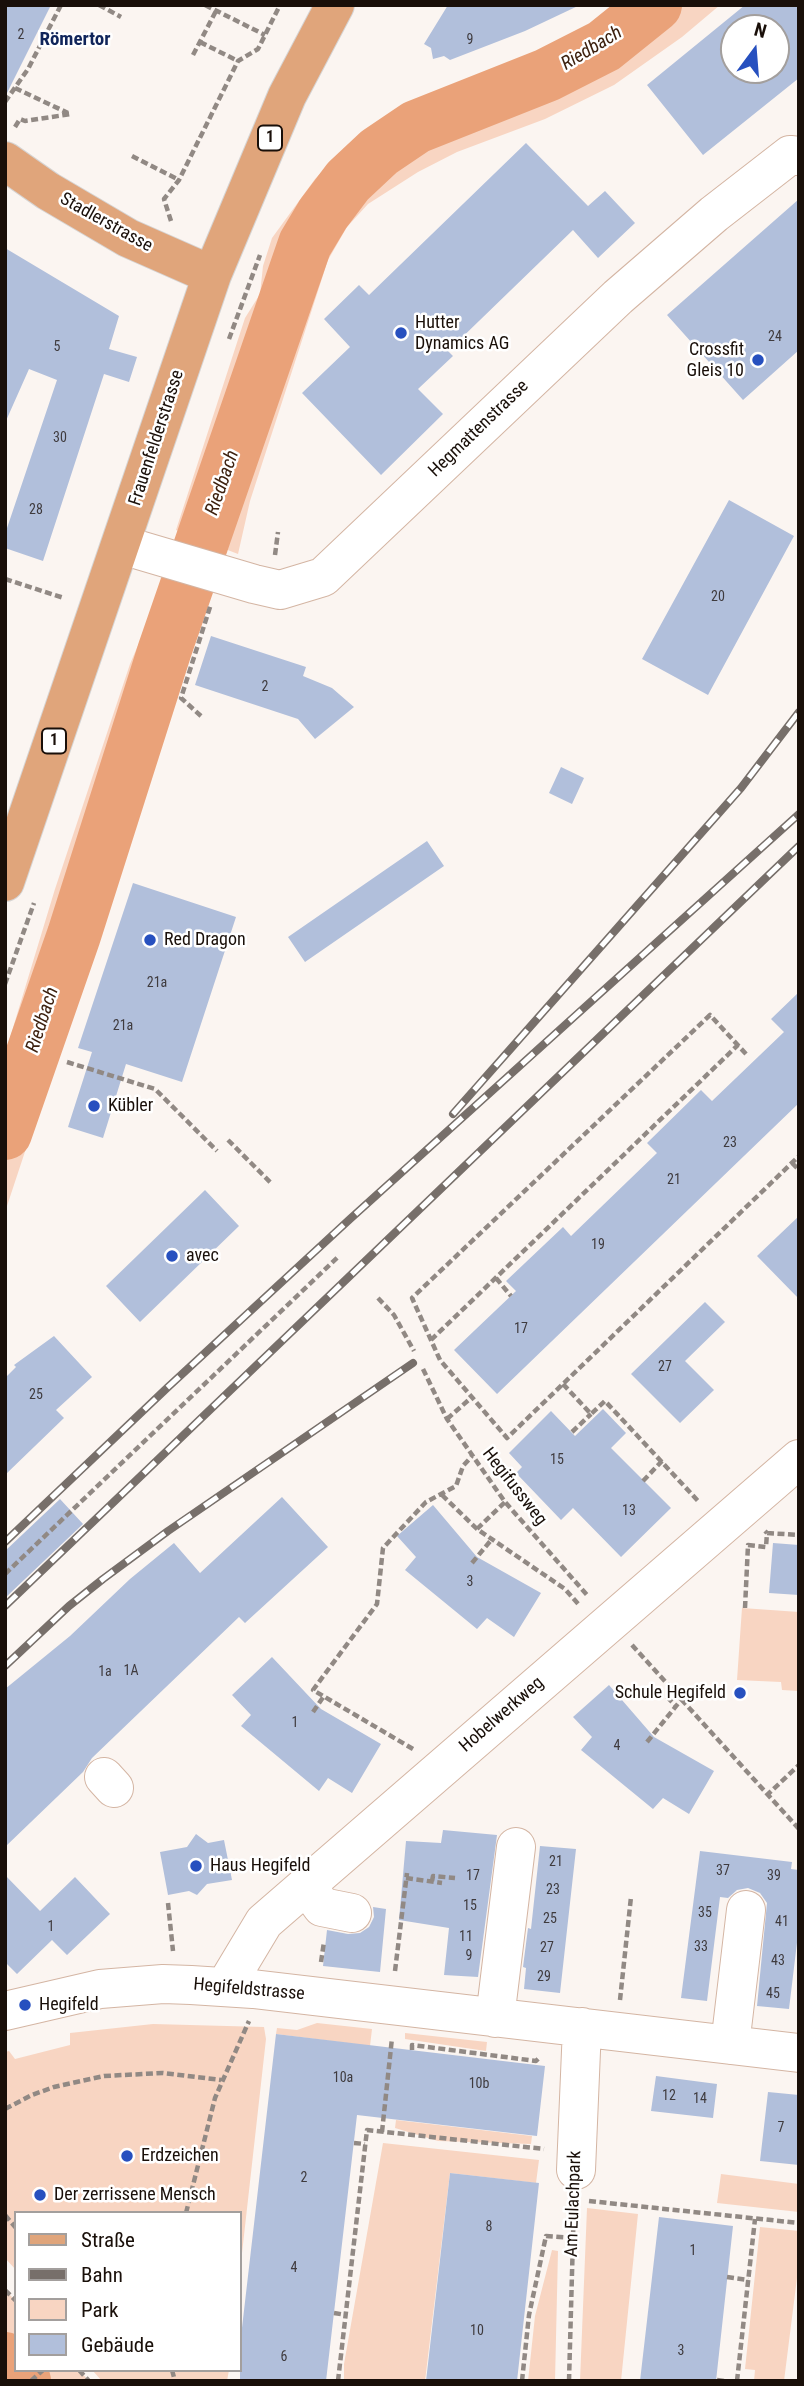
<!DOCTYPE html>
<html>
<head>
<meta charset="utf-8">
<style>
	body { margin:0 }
	#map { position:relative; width:804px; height:2386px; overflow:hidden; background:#fbf5f1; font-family:"Roboto Condensed",sans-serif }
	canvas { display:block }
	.frame { position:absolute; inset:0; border:7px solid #190f09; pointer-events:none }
	.legend { position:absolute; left:14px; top:2211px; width:228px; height:161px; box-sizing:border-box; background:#fff; border:2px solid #a39f9d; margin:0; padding:9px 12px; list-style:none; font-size:21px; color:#190f09 }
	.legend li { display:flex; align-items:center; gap:14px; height:35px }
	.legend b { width:35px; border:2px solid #a39f9d }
	.north { position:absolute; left:720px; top:14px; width:70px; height:70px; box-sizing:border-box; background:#fff; border:2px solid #a39f9d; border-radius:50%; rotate:16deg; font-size:19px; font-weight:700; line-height:28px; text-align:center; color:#190f09 }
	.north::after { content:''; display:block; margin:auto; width:24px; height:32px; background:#2750bf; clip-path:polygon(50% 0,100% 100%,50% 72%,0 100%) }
</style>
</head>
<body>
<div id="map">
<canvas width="804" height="2386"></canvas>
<div class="frame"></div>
<ul class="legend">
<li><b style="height:9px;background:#e0a57b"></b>Straße</li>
<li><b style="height:9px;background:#776f6a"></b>Bahn</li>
<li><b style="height:19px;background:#f8d5c2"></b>Park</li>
<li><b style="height:19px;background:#b1bfdb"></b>Gebäude</li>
</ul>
<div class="north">N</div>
</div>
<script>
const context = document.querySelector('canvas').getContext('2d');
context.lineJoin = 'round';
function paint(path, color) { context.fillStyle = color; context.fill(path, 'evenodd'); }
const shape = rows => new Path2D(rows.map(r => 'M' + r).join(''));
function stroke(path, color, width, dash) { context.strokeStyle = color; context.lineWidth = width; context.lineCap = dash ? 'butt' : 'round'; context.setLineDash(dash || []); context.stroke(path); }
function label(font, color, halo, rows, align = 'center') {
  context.font = font + ' "Roboto Condensed",sans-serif'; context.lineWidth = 5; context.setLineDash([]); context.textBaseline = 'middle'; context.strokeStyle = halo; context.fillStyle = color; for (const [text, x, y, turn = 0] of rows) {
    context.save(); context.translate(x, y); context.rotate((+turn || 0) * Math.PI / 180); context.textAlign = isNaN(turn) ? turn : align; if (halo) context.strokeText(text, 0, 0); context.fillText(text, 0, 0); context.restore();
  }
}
const green = shape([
	[617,5,720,5,682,37,614,85,545,119,457,152,418,172,368,204,347,227,328,260,250,501,238,554,176,530,245,318,260,294,263,266,272,238,315,179,351,142,391,113,430,94,512,64,589,25],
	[161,591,196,601,200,613,161,741,5,1212,5,1054,55,889,130,664],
	[742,1608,799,1612,799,1691,782,1690,781,1682,737,1680],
	[317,2023,372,2029,370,2046,276,2034,277,2028,297,2030],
	[153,2024,264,2027,266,2039,240,2271,240,2213,16,2213,16,2270,5,2258,5,2052,9,2051,15,2059,70,2045,70,2033],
	[405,2033,487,2042,486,2051,405,2039],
	[396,2120,532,2136,531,2144,438,2141,395,2128],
	[383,2143,539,2160,536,2183,450,2173,425,2381,344,2381,344,2364],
	[721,2174,799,2184,799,2212,717,2203],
	[587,2208,638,2214,621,2381,580,2381],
	[760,2227,799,2231,799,2262,784,2381,754,2381,755,2370,745,2369],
	[552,2250,558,2251,555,2381,528,2381,535,2316],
	[5,2290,16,2301,16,2370,79,2370,89,2381,5,2381],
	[92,2370,229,2370,227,2381,102,2381]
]);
const river = shape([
	[5,1133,74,935,165,649,305,244,323,214,348,181,379,152,416,127,547,75,604,46,655,5],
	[5,2359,24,2381]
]);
const building = shape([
	[5,5,51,5,5,97],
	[448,5,580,5,525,31,450,60,444,56,433,59,431,48,424,44],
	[745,5,799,5,799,78,703,155,647,85],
	[734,28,776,28,776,70,734,70],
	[526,143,588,206,605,191,635,223,598,258,573,230,448,351,453,356,418,389,443,414,381,475,302,393,350,347,324,319,359,285,369,295],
	[799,199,799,350,743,400,667,315],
	[5,248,119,316,109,349,137,357,129,382,104,374,43,561,5,548,5,534,57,380,29,369,5,423],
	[729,500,794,536,708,695,642,659],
	[211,636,306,667,303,676,332,688,354,707,315,739,298,719,195,685],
	[561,767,584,778,572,804,549,793],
	[427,841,444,866,305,962,288,937],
	[133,883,236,917,182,1082,126,1064,103,1138,68,1127,92,1052,78,1048],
	[799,992,799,1103,497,1394,454,1350,516,1291,506,1281,563,1227,571,1236,657,1153,647,1143,701,1090,712,1101,784,1032,771,1019],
	[205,1190,239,1226,140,1322,106,1286],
	[799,1216,799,1299,757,1256],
	[705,1302,725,1322,685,1361,714,1390,680,1423,631,1374],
	[54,1336,92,1377,56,1410,64,1418,5,1475,5,1378,16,1367,14,1365],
	[603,1409,626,1433,611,1448,671,1508,621,1557,573,1508,561,1520,516,1473,522,1467,509,1453,551,1411,575,1436],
	[282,1497,328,1547,245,1623,239,1617,92,1758,83,1772,5,1847,5,1689,70,1636,130,1579,174,1543,200,1573],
	[60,1499,83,1524,5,1598,5,1551],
	[433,1505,477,1557,541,1593,514,1637,487,1618,477,1629,405,1570,416,1557,397,1536],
	[773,1543,799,1545,799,1595,769,1593],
	[272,1657,321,1709,381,1744,352,1793,328,1778,319,1791,241,1726,251,1715,232,1695],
	[609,1685,654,1737,714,1771,689,1814,663,1798,653,1809,581,1750,592,1737,573,1717],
	[443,1830,497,1835,478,1977,444,1975,449,1928,399,1920,406,1841,441,1843],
	[196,1834,208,1843,224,1840,232,1880,207,1884,197,1895,189,1891,168,1895,160,1852,187,1847],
	[540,1846,576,1849,560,1993,524,1989,526,1968,523,1967,528,1928,531,1929],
	[700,1851,792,1862,791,1869,799,1870,799,1926,789,2009,757,2006,767,1903,760,1893,748,1888,737,1890,728,1898,720,1897,707,2001,681,1998],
	[5,1875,40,1911,75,1877,110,1914,67,1955,52,1940,17,1974,5,1962],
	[373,1907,386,1909,380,1972,323,1966,327,1930,348,1934,360,1933,369,1927,374,1917],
	[276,2034,545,2066,537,2136,357,2115,326,2381,240,2381,240,2345],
	[656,2076,717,2084,713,2118,651,2111],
	[768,2092,799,2095,799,2165,760,2161],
	[450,2173,539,2183,517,2381,426,2381],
	[659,2217,733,2226,716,2381,640,2381]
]);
const path = shape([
	[99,5,121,17],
	[205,5,265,35],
	[200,42,238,61],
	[193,55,216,11],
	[15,88,68,113],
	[5,102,28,69,61,5],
	[15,127,20,119,25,121,71,114],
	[132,156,179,180],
	[171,221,164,199,179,180,238,61,258,49,280,5],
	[229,339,260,255],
	[275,555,278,532],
	[5,579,64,598],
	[201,716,181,698,211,604],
	[5,984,34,903],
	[746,1054,710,1015,412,1298,440,1360,507,1438,799,1156],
	[67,1062,155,1089,217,1151],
	[228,1140,272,1184],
	[792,1163,799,1170],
	[496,1278,511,1296],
	[378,1298,394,1315,414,1351],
	[431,1340,738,1045],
	[423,1369,447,1419,505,1502,588,1596],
	[563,1384,591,1414,605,1401,699,1502],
	[447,1419,472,1397],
	[572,1432,591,1414],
	[643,1481,662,1461],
	[442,1495,477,1529,565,1589,580,1606],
	[477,1529,505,1502],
	[767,1533,799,1535],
	[472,1563,492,1539],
	[5,1574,339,1256],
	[745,1608,748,1545,766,1547,767,1533,765,1531],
	[632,1645,799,1829],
	[667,1697,676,1706],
	[313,1712,324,1696],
	[647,1742,681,1700],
	[413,1749,313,1690,377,1604,383,1548,426,1502,456,1486,463,1466,472,1456],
	[766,1796,799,1765],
	[406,1878,442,1883],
	[432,1881,433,1876,455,1878],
	[168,1903,173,1951],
	[321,1962,324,1942],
	[395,1971,407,1873],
	[620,2000,631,1897],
	[412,2050,412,2045,536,2061,540,2057],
	[5,2109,32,2095,54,2087,104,2076,163,2073,221,2080],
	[382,2132,392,2038],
	[354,2143,365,2144],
	[589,2201,799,2223],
	[186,2213,215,2098,249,2021],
	[5,2215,16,2228],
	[727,2277,748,2280],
	[5,2290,16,2301],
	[334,2313,346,2315],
	[79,2370,89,2381],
	[172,2370,175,2381],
	[717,2380,724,2381],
	[31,2381,43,2370],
	[338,2381,367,2130,544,2149],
	[522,2381,529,2315,546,2236,573,2238],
	[569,2381,574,2202],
	[737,2381,755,2219]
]);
const minor = shape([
	[122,545,254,584,280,590,323,577,618,297,714,214,790,155,799,156],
	[104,1777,114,1788],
	[306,1885,322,1907,352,1913],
	[225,1987,264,1922,799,1459],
	[5,2011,100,1989,163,1984,191,1985,253,1989,799,2053],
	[495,2018,516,1847],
	[730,2045,746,1910],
	[576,2170,582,2027]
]);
const major = shape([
	[5,161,48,191,128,238,212,275],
	[5,882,212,275,287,96,335,5]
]);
const rail = shape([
	[453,1114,741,788,799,712],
	[5,1542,167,1388,350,1219,799,814],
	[5,1606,799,846],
	[5,1666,69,1606,103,1579,168,1531,413,1363]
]);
const markers = [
	[401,333,7,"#2750bf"],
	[758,360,7,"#2750bf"],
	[150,940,7,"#2750bf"],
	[94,1106,7,"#2750bf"],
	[172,1256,7,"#2750bf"],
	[740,1693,7,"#2750bf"],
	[196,1866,7,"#2750bf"],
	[25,2005,7,"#2750bf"],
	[127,2156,7,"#2750bf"],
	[40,2195,7,"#2750bf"]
];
const numberNames = [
	["2",21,35],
	["9",470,40],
	["24",775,337],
	["5",57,347],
	["30",60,438],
	["28",36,510],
	["20",718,597],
	["2",265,687],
	["21a",157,983],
	["21a",123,1026],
	["23",730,1143],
	["21",674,1180],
	["19",598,1245],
	["17",521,1329],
	["27",665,1367],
	["25",36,1395],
	["15",557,1460],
	["13",629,1511],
	["3",470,1582],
	["1A",131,1671],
	["1a",105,1672],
	["1",295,1723],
	["4",617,1746],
	["21",556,1862],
	["37",723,1871],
	["17",473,1876],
	["39",774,1876],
	["23",553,1890],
	["15",470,1906],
	["35",705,1913],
	["25",550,1919],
	["41",782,1922],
	["1",51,1927],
	["11",466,1937],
	["33",701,1947],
	["27",547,1948],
	["9",469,1956],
	["43",778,1961],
	["29",544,1977],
	["45",773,1994],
	["10a",343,2078],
	["10b",479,2084],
	["12",669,2096],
	["14",700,2099],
	["7",781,2128],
	["2",304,2178],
	["8",489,2227],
	["1",693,2251],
	["4",294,2268],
	["10",477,2331],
	["3",681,2351],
	["6",284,2357]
];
const shields = [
	[270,138,24],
	[54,741,24]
];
const shieldNames = [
	["1",270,138],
	["1",54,741]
];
const streetNames = [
	["Stadlerstrasse",106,223,29],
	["Hegmattenstrasse",479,429,-44],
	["Frauenfelderstrasse",157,438,-72],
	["Hegifussweg",514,1487,52],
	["Hobelwerkweg",502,1715,-41],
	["Hegifeldstrasse",249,1990,5],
	["Am Eulachpark",574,2204,-88]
];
const poiNames = [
	["Hutter",415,323],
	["Dynamics AG",415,344],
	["Crossfit",744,350,"right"],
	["Gleis 10",744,371,"right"],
	["Red Dragon",164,940],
	["Kübler",108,1106],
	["avec",186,1256],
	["Schule Hegifeld",726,1693,"right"],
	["Haus Hegifeld",210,1866],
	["Hegifeld",39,2005],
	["Erdzeichen",141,2156],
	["Der zerrissene Mensch",54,2195]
];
const neighbourhoodNames = [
	["Römertor",75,40]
];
const waterNames = [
	["Riedbach",592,49,-31],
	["Riedbach",223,483,-71],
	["Riedbach",43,1020,-72]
];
paint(green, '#f8d5c2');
stroke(river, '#eaa279', 54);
paint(building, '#b1bfdb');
stroke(minor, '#d4b5a3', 40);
stroke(major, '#d6d4d3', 40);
stroke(path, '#918984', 4.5, [7, 3.5]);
stroke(minor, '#fff', 38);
stroke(major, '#e0a57b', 38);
stroke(rail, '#776f6a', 8);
stroke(rail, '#fff', 5, [16]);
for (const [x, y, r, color] of markers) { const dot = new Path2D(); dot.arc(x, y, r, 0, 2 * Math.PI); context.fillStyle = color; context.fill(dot); stroke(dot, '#fff', 2.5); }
label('14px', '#3f3b3e', null, numberNames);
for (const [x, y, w] of shields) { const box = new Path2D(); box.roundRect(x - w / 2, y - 12.5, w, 25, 5); context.fillStyle = '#fff'; context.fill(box); stroke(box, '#190f09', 2); }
label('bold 16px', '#190f09', null, shieldNames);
label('18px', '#190f09', '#fff', streetNames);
label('18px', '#190f09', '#fff', poiNames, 'left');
label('bold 19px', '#10255a', '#fff', neighbourhoodNames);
label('italic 19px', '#3d210f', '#fff', waterNames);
</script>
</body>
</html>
